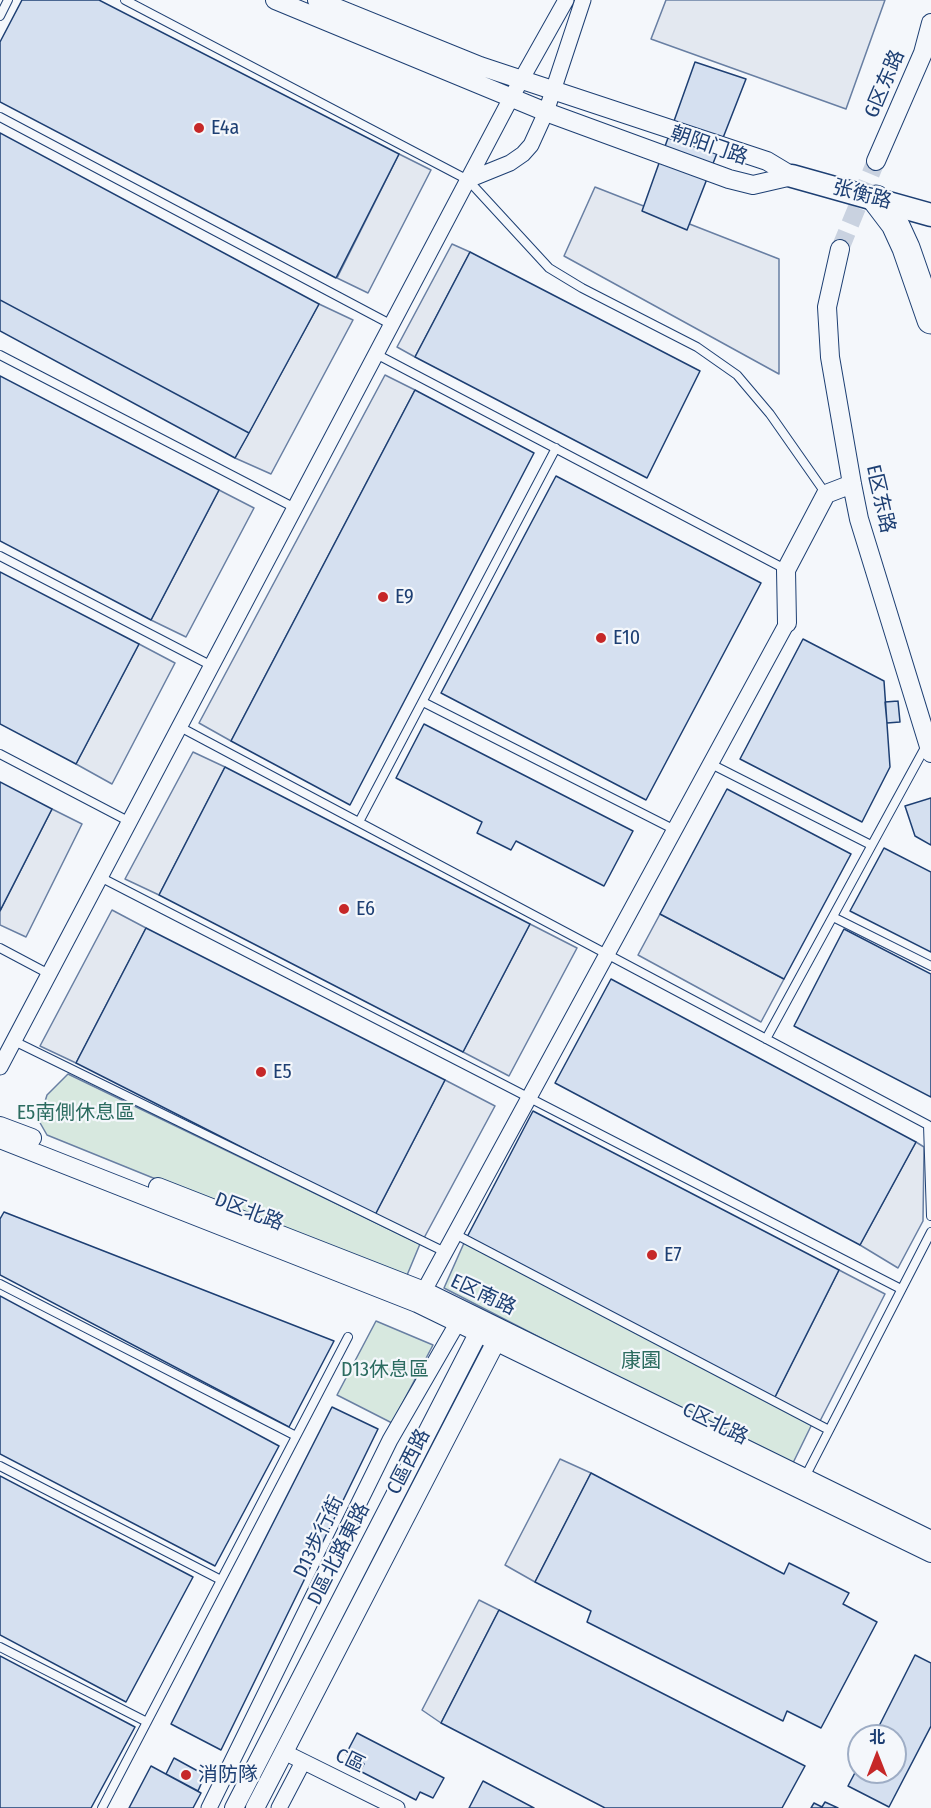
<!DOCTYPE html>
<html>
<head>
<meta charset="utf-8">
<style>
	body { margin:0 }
	#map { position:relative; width:931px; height:1808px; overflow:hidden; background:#f4f7fb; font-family:"Fira Sans Condensed","Noto Sans SC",sans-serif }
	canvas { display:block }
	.north { position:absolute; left:847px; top:1724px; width:60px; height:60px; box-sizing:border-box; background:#f4f7fb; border:2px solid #9eadc5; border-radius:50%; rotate:0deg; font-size:16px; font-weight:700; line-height:24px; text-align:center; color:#1d3f73 }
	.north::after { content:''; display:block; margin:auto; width:21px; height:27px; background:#c62828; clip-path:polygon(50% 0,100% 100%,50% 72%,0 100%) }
</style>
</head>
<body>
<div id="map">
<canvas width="931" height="1808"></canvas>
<div class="north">北</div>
</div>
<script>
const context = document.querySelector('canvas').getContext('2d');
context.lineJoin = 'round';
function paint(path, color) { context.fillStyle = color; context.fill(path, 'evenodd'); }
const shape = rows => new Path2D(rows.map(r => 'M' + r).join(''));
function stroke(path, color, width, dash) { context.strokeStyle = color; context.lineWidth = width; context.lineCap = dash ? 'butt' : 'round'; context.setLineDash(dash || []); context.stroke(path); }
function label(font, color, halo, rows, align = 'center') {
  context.font = font + ' "Fira Sans Condensed","Noto Sans SC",sans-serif'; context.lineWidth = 4.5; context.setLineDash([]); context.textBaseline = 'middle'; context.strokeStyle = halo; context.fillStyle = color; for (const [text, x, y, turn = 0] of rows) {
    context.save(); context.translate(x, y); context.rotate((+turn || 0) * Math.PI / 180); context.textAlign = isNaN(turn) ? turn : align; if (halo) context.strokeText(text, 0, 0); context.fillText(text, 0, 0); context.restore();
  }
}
const green = shape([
	[68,1074,420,1244,405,1280,47,1135,39,1121,47,1095,68,1074],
	[464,1243,813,1422,791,1467,444,1288,464,1243],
	[376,1321,433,1345,392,1423,337,1395,376,1321]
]);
const parking = shape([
	[666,0,885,0,846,109,651,39,666,0],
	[399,154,431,170,368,293,337,278,399,154],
	[595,187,779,259,779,374,564,256,595,187],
	[452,244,470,252,415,357,397,347,452,244],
	[319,304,353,320,271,474,235,458,319,304],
	[385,375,415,390,231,741,199,723,385,375],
	[219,490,254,508,186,637,151,620,219,490],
	[139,644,175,663,112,784,76,764,139,644],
	[193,752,225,767,159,895,125,879,193,752],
	[52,809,82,824,26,937,0,925,0,911,52,809],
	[112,910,146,928,76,1063,40,1046,112,910],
	[660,914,784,979,761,1022,638,955,660,914],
	[530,924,577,948,509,1076,463,1052,530,924],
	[445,1080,495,1106,424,1238,375,1215,445,1080],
	[916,1142,924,1147,923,1221,898,1268,860,1245,916,1142],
	[839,1270,885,1294,819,1423,774,1399,839,1270],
	[560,1459,591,1473,535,1582,505,1565,560,1459],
	[479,1600,499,1610,441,1723,422,1710,479,1600]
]);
const building = shape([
	[22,0,99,0,399,154,336,278,0,102,0,42,22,0],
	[695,62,746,79,687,230,642,211,695,62],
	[0,133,319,304,249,433,0,300,0,133],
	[470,252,700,371,647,478,415,357,470,252],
	[0,300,249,433,235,458,0,331,0,300],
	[0,376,219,490,151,620,0,541,0,376],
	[415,390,534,453,350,805,231,741,415,390],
	[556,476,761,583,646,800,441,693,556,476],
	[0,572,139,644,76,764,0,724,0,572],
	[803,639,884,681,890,767,862,822,740,759,803,639],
	[898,701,900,722,887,723,885,702,898,701],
	[424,724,633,831,604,886,516,841,511,850,477,833,482,822,396,778,424,724],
	[225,767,530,924,463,1052,159,895,225,767],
	[0,782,52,809,0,911,0,782],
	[727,789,851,854,784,979,660,914,727,789],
	[931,798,931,845,915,836,905,806,931,798],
	[884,848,931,872,931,952,850,911,884,848],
	[146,928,445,1080,375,1215,76,1063,146,928],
	[844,929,931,974,931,1097,794,1026,844,929],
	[611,979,916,1142,860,1245,555,1083,611,979],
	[533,1111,839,1270,774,1399,466,1239,533,1111],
	[4,1212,334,1341,289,1427,0,1275,0,1219,4,1212],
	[0,1296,279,1446,215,1566,0,1454,0,1296],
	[332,1407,378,1429,221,1750,171,1724,332,1407],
	[591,1473,784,1574,789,1563,849,1593,843,1604,877,1622,821,1728,787,1711,783,1721,587,1622,591,1611,535,1582,591,1473],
	[0,1476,193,1577,126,1702,0,1635,0,1476],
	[499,1610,805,1766,782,1808,605,1808,441,1723,499,1610],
	[915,1655,931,1663,931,1726,889,1807,848,1786,859,1765,859,1772,895,1772,895,1736,874,1736,915,1655],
	[0,1656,135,1727,91,1808,0,1808,0,1656],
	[357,1733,444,1778,433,1798,420,1792,416,1800,360,1771,364,1764,346,1754,357,1733],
	[174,1758,205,1775,198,1791,166,1774,174,1758],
	[151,1766,201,1793,193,1808,129,1808,151,1766],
	[483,1781,534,1808,469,1808,483,1781],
	[825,1802,838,1808,811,1808,814,1803,822,1807,825,1802]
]);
const tertiaryTunnel = shape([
	[840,249,876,161]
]);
const service = shape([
	[125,0,468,180,549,268,582,288,697,347,737,375,770,414,826,494],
	[0,16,8,0],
	[0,117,392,325],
	[376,354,785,569],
	[0,355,295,508],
	[0,556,212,666],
	[423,702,675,830],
	[180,727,928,1125,931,1216],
	[0,754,130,822],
	[711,764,871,845],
	[359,822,556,448],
	[100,877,901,1289],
	[833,917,931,966],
	[0,948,49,974],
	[766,1039,927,744],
	[14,1041,445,1252],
	[455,1234,829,1430],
	[0,1284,296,1436],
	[0,1466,221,1580],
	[804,1479,931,1232],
	[0,1647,147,1722],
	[102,1808,348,1337]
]);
const minor = shape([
	[468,180,510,163,523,154,531,145,546,112,583,0],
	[0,1067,511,98,566,0],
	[419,1300,787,623],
	[284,1752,397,1808],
	[209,1808,390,1440,458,1322],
	[279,1808,303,1762]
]);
const tertiary = shape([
	[275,0,546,112,729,179,753,185,792,176],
	[317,0,480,66,767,161,792,176],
	[876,161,923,53,931,23],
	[840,249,827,307,830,357,852,484,859,519,931,753],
	[787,623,786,570,826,494,852,484],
	[0,1126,32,1138],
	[0,1139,417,1303,931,1553],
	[158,1187,424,1291,931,1540],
	[234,1808,484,1322],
	[255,1808,502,1330]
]);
const primary = shape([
	[792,176,931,215]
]);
const motorway = shape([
	[876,199,895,224,906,248,931,320]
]);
const markers = [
	[199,128,6,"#c62828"],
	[383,597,6,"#c62828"],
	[601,638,6,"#c62828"],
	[344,909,6,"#c62828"],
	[261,1072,6,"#c62828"],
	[652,1255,6,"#c62828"],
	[186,1775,6,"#c62828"]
];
const streetNames = [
	["G区东路",885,84,-67],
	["朝阳门路",709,146,19],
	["张衡路",862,195,15],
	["E区东路",880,499,77],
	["D区北路",249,1212,21],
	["E区南路",483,1295,25],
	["C区北路",715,1424,26],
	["C區西路",409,1462,-63],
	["D13步行街",319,1537,-64],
	["D區北路東路",339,1554,-63],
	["C區",350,1761,26]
];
const poiNames = [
	["E4a",211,128],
	["E9",395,597],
	["E10",613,638],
	["E6",356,909],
	["E5",273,1072],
	["E7",664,1255],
	["消防隊",198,1775]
];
const parkNames = [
	["E5南側休息區",76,1113],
	["康園",641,1361],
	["D13休息區",385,1370]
];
paint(green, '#d7e8df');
stroke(green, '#687fa3', 1.5);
paint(parking, '#e3e8f0');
stroke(parking, '#687fa3', 1.5);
paint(building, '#d5e0f0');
stroke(building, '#1d3f73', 1.5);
stroke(tertiaryTunnel, '#c9d2e0', 18, [18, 9]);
stroke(service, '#1d3f73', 10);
stroke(minor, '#1d3f73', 17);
stroke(tertiary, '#1d3f73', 20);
stroke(primary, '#1d3f73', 25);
stroke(motorway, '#1d3f73', 29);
stroke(service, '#f4f7fb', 8);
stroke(minor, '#f4f7fb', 15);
stroke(tertiary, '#f4f7fb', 18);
stroke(primary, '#f4f7fb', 22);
stroke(motorway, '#f4f7fb', 27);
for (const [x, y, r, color] of markers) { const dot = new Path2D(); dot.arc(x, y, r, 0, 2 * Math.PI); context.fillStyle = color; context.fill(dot); stroke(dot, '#f4f7fb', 2); }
label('20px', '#1d3f73', '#f4f7fb', streetNames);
label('20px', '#1d3f73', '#f4f7fb', poiNames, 'left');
label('20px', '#2c6c60', '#f4f7fb', parkNames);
</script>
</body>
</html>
